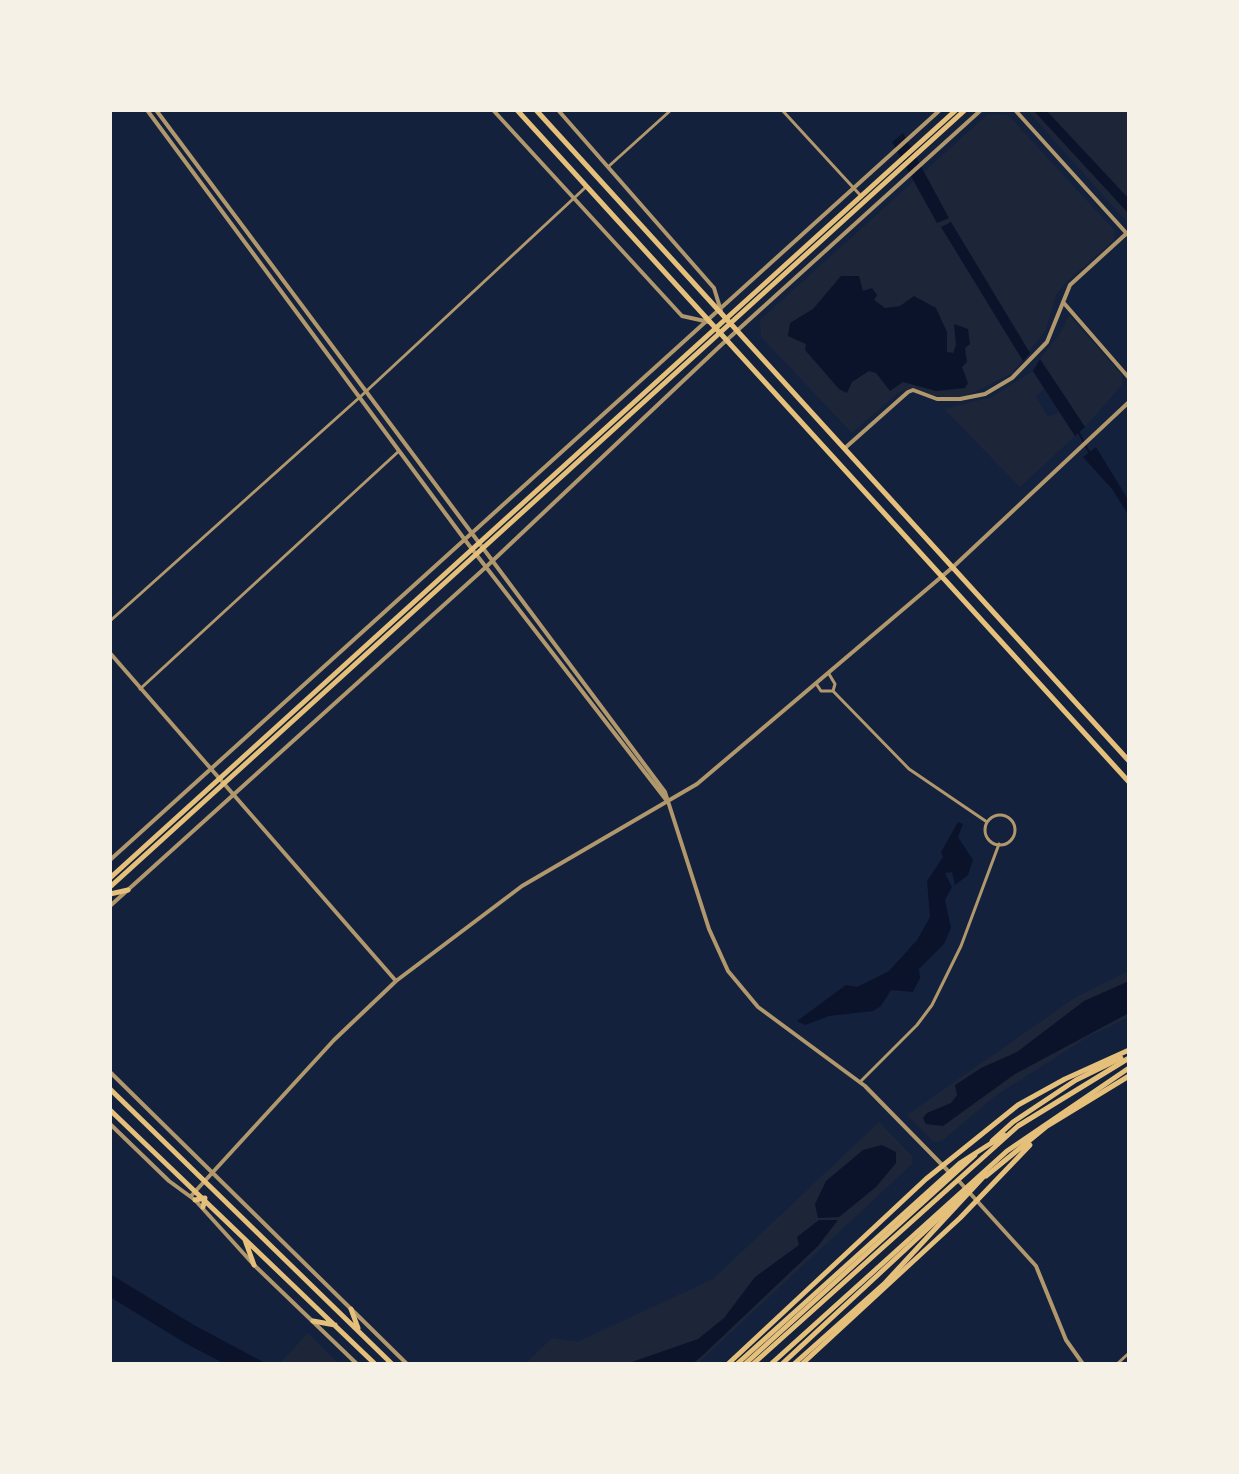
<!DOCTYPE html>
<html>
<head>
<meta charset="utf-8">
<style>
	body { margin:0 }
	#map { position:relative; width:1239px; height:1474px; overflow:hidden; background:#14213d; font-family:Raleway,sans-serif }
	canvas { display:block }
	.frame { position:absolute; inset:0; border:112px solid #f6f1e7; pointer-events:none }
</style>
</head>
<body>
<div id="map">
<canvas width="1239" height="1474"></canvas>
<div class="frame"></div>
</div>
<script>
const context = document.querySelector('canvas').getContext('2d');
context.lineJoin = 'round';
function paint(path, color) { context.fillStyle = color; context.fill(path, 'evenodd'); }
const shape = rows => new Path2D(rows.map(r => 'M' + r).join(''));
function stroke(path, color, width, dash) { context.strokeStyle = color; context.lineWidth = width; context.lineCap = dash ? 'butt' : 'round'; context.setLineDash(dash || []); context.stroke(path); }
const green = shape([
	[1027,110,1129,110,1129,224,1127,222],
	[988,114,1008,115,1115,231,1113,241,1064,284,1056,295,1046,330,1012,373,966,396,951,399,906,389,899,392,852,433,761,337,760,320],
	[1069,315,1122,375,1122,385,1085,427,1040,359,1061,332],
	[1033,371,1044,389,1036,397,1048,417,1059,412,1075,436,1020,487,944,409,992,397],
	[1129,971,1129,1017,1089,1036,995,1096,942,1141,934,1142,907,1115,1076,997],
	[879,1122,912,1156,912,1164,697,1364,525,1364,552,1338,577,1342,713,1279],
	[308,1333,339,1364,279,1364]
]);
const water = shape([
	[1033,110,1046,110,1129,199,1129,214],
	[903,133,949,218,937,223,892,142],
	[951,222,1030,353,1023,361,941,227],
	[841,276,859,276,863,291,872,288,877,295,874,300,885,308,900,306,914,296,936,308,947,332,947,352,953,353,956,345,954,324,968,329,970,344,965,348,967,362,962,367,968,383,965,388,936,391,903,382,890,391,876,373,869,371,852,382,847,393,839,389,805,350,806,344,788,336,790,323,813,309],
	[1040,359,1085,427,1075,436,1033,371],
	[1096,447,1129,501,1129,516,1112,489,1083,457],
	[958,822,963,824,958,837,973,860,968,875,955,885,952,872,945,873,952,887,945,900,951,928,944,944,919,969,920,978,913,992,891,990,881,1006,873,1011,829,1016,805,1025,797,1021,846,985,857,987,889,971,917,940,930,917,927,881,943,857,941,852],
	[1129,981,1129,1013,1015,1074,943,1126,926,1124,923,1118,927,1113,951,1103,957,1095,955,1085,981,1068,1017,1052,1084,1001],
	[882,1145,896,1152,896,1163,876,1187,839,1217,818,1218,815,1204,826,1181,863,1150],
	[819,1220,838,1220,818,1246,701,1357,692,1364,626,1364,698,1339,724,1318,755,1277,799,1245,797,1237],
	[110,1274,194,1325,267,1364,225,1364,185,1343,110,1297]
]);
const stream = shape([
	[1079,433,1089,452]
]);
const minor = shape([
	[782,110,861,196],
	[609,166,671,110],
	[110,621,360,397,587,186],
	[817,685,821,691,833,691,835,684,829,674],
	[140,689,399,451],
	[833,691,909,769,987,822],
	'985 830a15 15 0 1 1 30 0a15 15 0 1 1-30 0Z',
	[860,1082,917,1025,932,1005,961,946,999,844],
	[1117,1364,1129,1353]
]);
const tertiary = shape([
	[147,110,465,540,667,801],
	[156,110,665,792,709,929,728,971,758,1007,865,1086,951,1174],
	[493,110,682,316,709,322],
	[558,110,714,288,721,311],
	[1015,110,1129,236],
	[1063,302,1129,378],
	[845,448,908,392,913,390,937,399,960,399,985,394,1012,378,1047,342,1070,285,1127,233],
	[110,653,396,981],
	[110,860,940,110],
	[110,906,486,567,719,347,981,110],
	[110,1072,407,1364],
	[110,1124,169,1181,195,1200,254,1265,357,1364],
	[958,1180,1036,1266,1066,1340,1083,1364],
	[191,1196,334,1040,396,981,522,886,697,784,953,567,1129,402]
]);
const secondary = shape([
	[517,110,1129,782],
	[536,110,1129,761]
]);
const primary = shape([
	[110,878,956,110],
	[110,887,965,110],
	[110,894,128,890],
	[110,1089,392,1364],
	[110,1110,375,1364],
	[992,1141,1013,1122,1076,1080,1121,1058],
	[986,1176,1047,1126,1129,1076],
	[195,1200,205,1198,203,1207],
	[245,1240,254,1265],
	[351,1309,358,1328],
	[313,1321,335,1325],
	[728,1364,926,1179,1018,1105,1065,1079,1129,1050],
	[745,1364,975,1155],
	[782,1364,966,1193],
	[802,1364,960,1218,1030,1145]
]);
const trunk = shape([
	[737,1364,960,1163,1004,1135],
	[753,1364,1018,1126,1129,1058],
	[771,1364,1007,1151,1129,1068],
	[794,1364,885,1283,986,1174]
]);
paint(green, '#1d2539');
paint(water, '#0b132b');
stroke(stream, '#0b132b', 2);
stroke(minor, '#b1986c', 3);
stroke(tertiary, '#b1986c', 4);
stroke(secondary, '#e5c07b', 5);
stroke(primary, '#e5c07b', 5);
stroke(trunk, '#e5c07b', 5);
</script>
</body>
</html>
